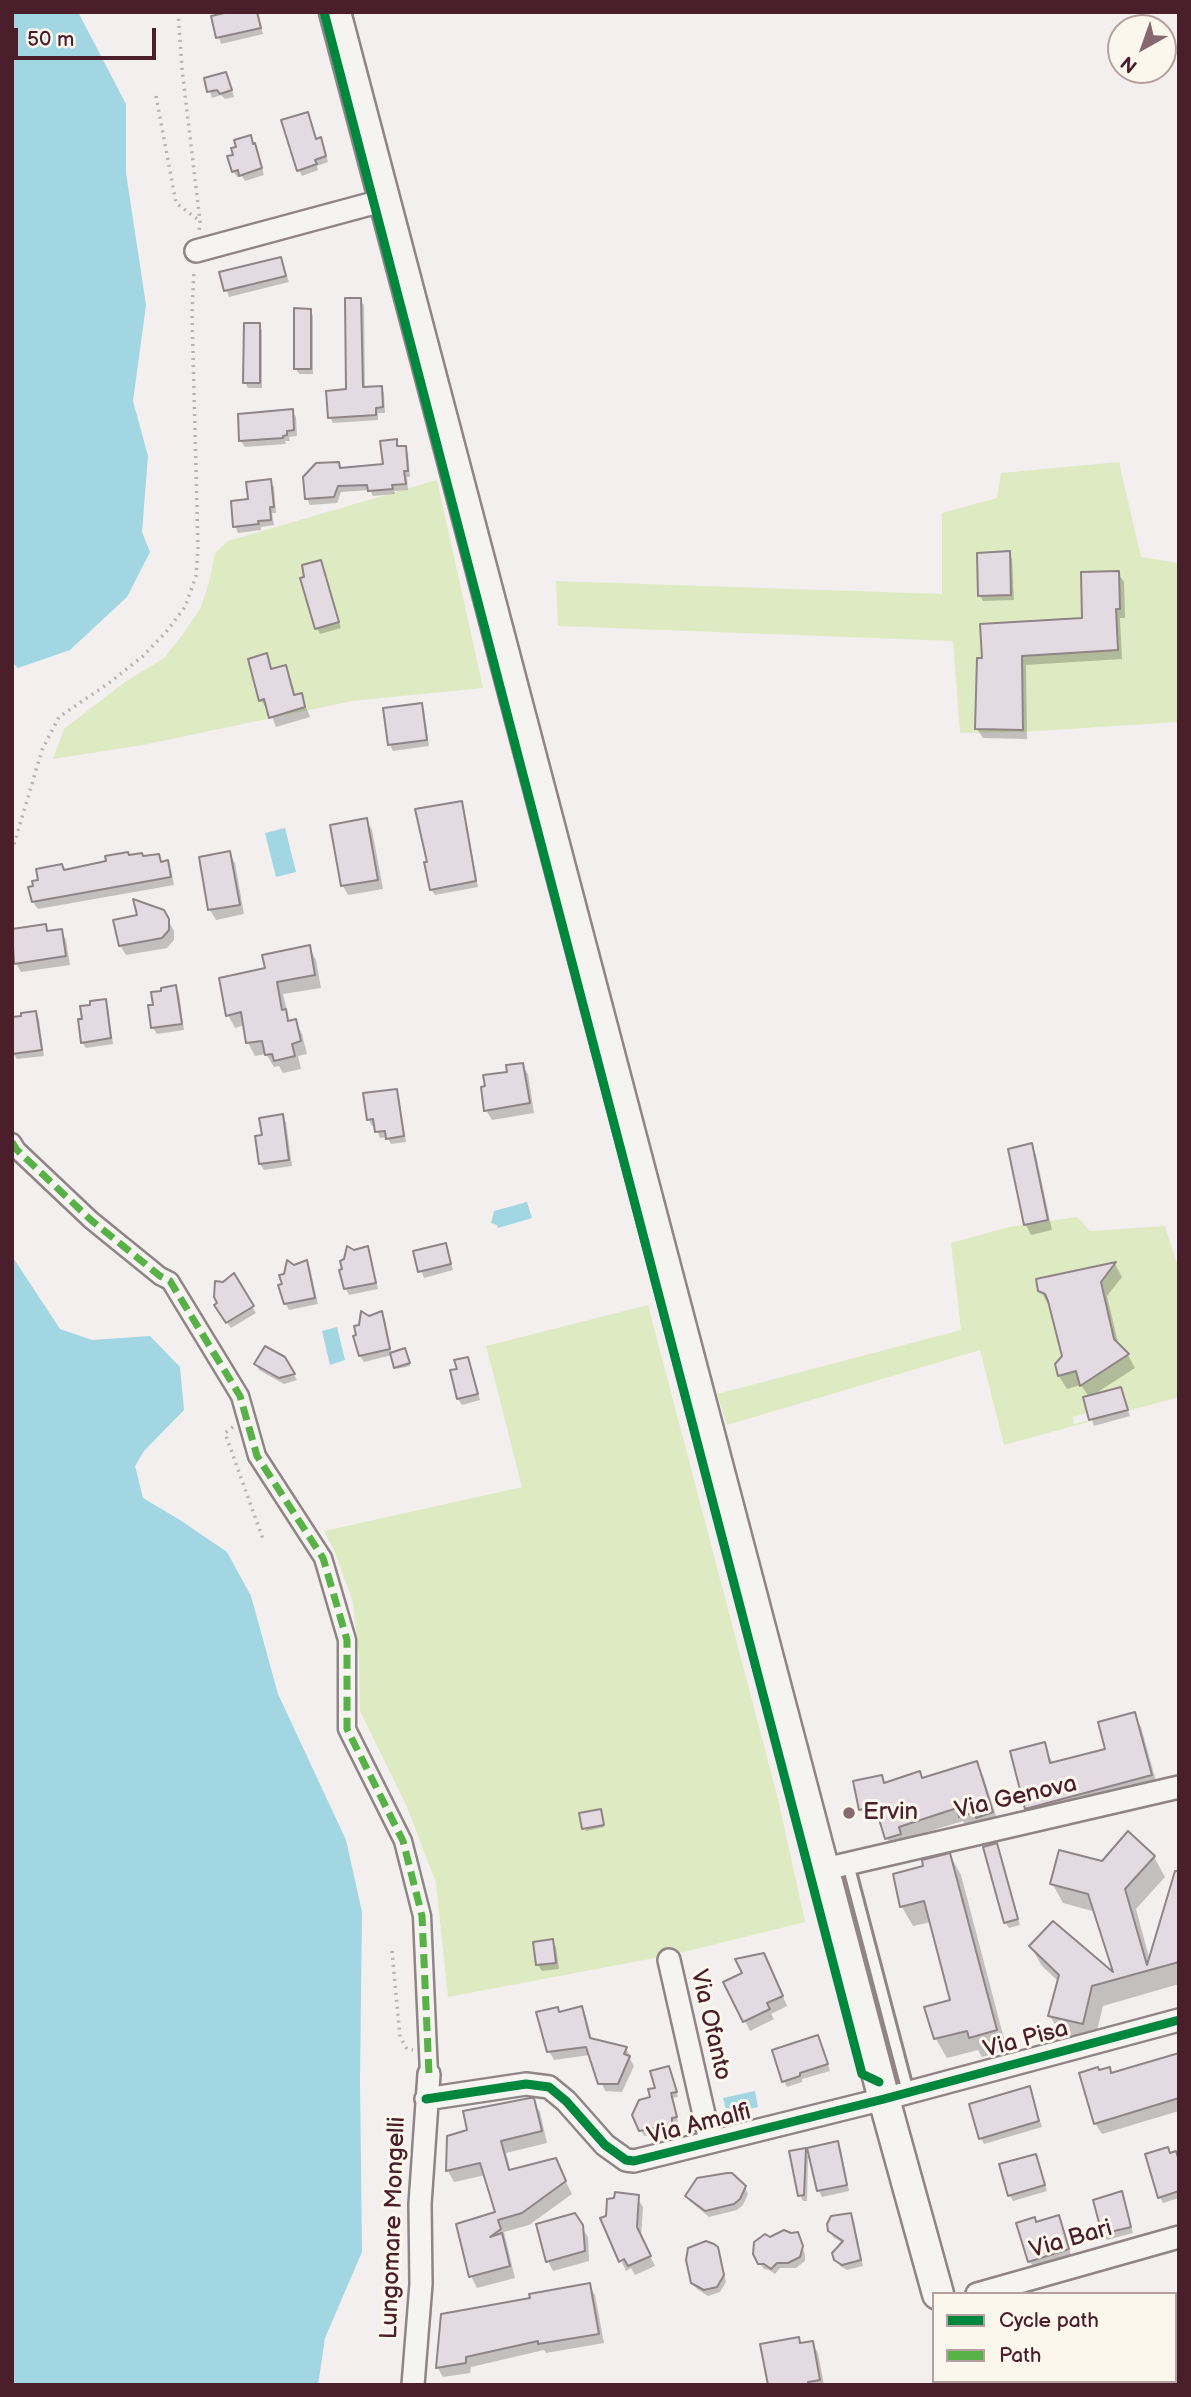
<!DOCTYPE html>
<html>
<head>
<meta charset="utf-8">
<style>
	body { margin:0 }
	#map { position:relative; width:1191px; height:2397px; overflow:hidden; background:#f4efef; font-family:"Balsamiq Sans",sans-serif }
	canvas { display:block }
	.frame { position:absolute; inset:0; border:14px solid #4a1f2b; pointer-events:none }
	.legend { position:absolute; left:932px; top:2292px; width:245px; height:91px; box-sizing:border-box; background:#fbf7ec; border:2px solid #b4a19f; margin:0; padding:9px 12px; list-style:none; font-size:21px; color:#4a1f2b }
	.legend li { display:flex; align-items:center; gap:14px; height:35px }
	.legend b { width:35px; border:2px solid #b4a19f }
	.north { position:absolute; left:1107px; top:14px; width:70px; height:70px; box-sizing:border-box; background:#fbf7ec; border:2px solid #b4a19f; border-radius:50%; rotate:220deg; font-size:19px; font-weight:700; line-height:28px; text-align:center; color:#4a1f2b }
	.north::after { content:''; display:block; margin:auto; width:24px; height:32px; background:#866870; clip-path:polygon(50% 0,100% 100%,50% 72%,0 100%) }
	.scale { position:absolute; left:14px; top:28px; width:142px; height:32px; box-sizing:border-box; border:4px solid #4a1f2b; border-top:0; padding-left:9px; font-size:21px; line-height:24px; white-space:nowrap; color:#4a1f2b; -webkit-text-stroke:5px #fbf7ec; paint-order:stroke }
</style>
</head>
<body>
<div id="map">
<canvas width="1191" height="2397"></canvas>
<div class="frame"></div>
<ul class="legend">
<li><b style="height:9px;background:#00873e"></b>Cycle path</li>
<li><b style="height:9px;background:#57b146"></b>Path</li>
</ul>
<div class="north">N</div>
<div class="scale">50 m</div>
</div>
<script>
const context = document.querySelector('canvas').getContext('2d');
context.lineJoin = 'round';
function paint(path, color) { context.fillStyle = color; context.fill(path, 'evenodd'); }
const shape = rows => new Path2D(rows.map(r => 'M' + r).join(''));
function stroke(path, color, width, dash) { context.strokeStyle = color; context.lineWidth = width; context.lineCap = dash ? 'butt' : 'round'; context.setLineDash(dash || []); context.stroke(path); }
function label(font, color, halo, rows, align = 'center') {
  context.font = font + ' "Balsamiq Sans",sans-serif'; context.lineWidth = 6; context.setLineDash([]); context.textBaseline = 'middle'; context.strokeStyle = halo; context.fillStyle = color; for (const [text, x, y, turn = 0] of rows) {
    context.save(); context.translate(x, y); context.rotate((+turn || 0) * Math.PI / 180); context.textAlign = isNaN(turn) ? turn : align; if (halo) context.strokeText(text, 0, 0); context.fillText(text, 0, 0); context.restore();
  }
}
const green = shape([
	[1119,462,1141,557,1179,563,1179,722,1022,732,960,733,953,641,558,626,556,581,942,594,942,513,997,498,1001,473],
	[1010,552,1011,594,978,595,977,553],
	[1119,571,1120,609,1096,609,1081,572],
	[1116,616,1118,650,1022,656,1022,730,976,729,977,658,982,658,980,624],
	[437,480,483,688,352,701,143,745,53,759,64,729,125,682,164,658,180,638,200,609,209,583,215,553,228,541],
	[1077,1217,1090,1231,1165,1226,1179,1270,1179,1397,1004,1445,980,1350,727,1425,717,1394,961,1330,951,1243,1009,1227],
	[1036,1279,1102,1281,1114,1339,1126,1353,1122,1358,1058,1376,1055,1364,1061,1354,1048,1301,1046,1296,1038,1291],
	[1121,1387,1127,1410,1074,1424,1073,1417,1087,1413,1083,1397],
	[648,1305,778,1799,805,1922,676,1954,448,1997,436,1883,407,1807,360,1711,359,1657,353,1602,334,1550,324,1531,522,1487,486,1346]
]);
const water = shape([
	[12,12,78,12,126,104,126,173,146,305,133,401,148,456,142,532,150,552,127,597,70,650,18,668,12,662],
	[285,828,296,872,276,877,265,833],
	[527,1202,532,1218,498,1228,497,1225,491,1223,494,1211],
	[12,1256,60,1329,92,1340,150,1336,180,1367,184,1410,144,1451,135,1466,143,1498,180,1520,227,1552,251,1596,278,1694,346,1840,362,1912,360,2080,362,2252,325,2338,318,2385,12,2385],
	[337,1327,345,1360,330,1365,322,1331],
	[755,2091,758,2107,727,2114,723,2098]
]);
const shadow = shape([
	[238,12,257,12,263,34,221,44,213,18],
	[206,79,229,80,234,97,225,99,221,95,212,98],
	[310,120,317,140,323,145,328,162,317,166,318,170,302,176,299,170],
	[250,137,258,152,264,175,245,181,242,176,237,177,233,171],
	[281,259,289,282,229,297,221,274],
	[360,300,364,305,365,389,381,387,384,393,385,413,378,413,378,420,333,423,330,417,348,391],
	[310,310,313,316,313,374,299,374,296,369],
	[259,324,262,330,262,388,248,388,245,382],
	[292,411,296,417,297,436,289,437,290,441,285,441,286,444,245,447,241,441],
	[396,441,400,448,405,447,408,453,410,477,407,477,408,490,394,491,395,494,373,496,370,490,341,492,337,503,310,505,307,499,305,478,338,464,341,469,384,465],
	[270,481,274,487,276,513,272,513,274,525,261,527,261,530,238,533,235,526,250,501],
	[1009,553,1012,559,1014,600,983,601,980,595],
	[320,562,341,628,320,634,317,628],
	[1118,573,1124,582,1125,618,1120,618,1122,659,1026,665,1027,739,983,738,977,729,978,660,1084,619],
	[266,655,273,670,285,667,290,677,296,697,301,695,310,717,276,727,269,709,267,710,261,700],
	[421,705,424,711,429,746,393,751,390,745],
	[461,803,464,809,478,887,435,895,431,889],
	[366,820,372,830,383,889,348,895,343,886,332,827],
	[229,853,235,863,244,914,216,920,210,910,201,858],
	[158,855,163,863,167,862,171,870,174,885,38,909,33,902,40,881,62,866,65,871,129,857,143,858],
	[163,911,174,931,174,940,167,948,126,955,120,945],
	[45,926,49,933,61,931,66,940,70,965,21,972,16,963,12,931],
	[309,947,316,960,321,988,283,994,289,1019,285,1015,291,1029,289,1019,291,1022,295,1021,302,1034,307,1054,298,1056,301,1069,283,1073,279,1066,274,1067,266,1054,255,1056,248,1043,245,1025,235,1028,228,1015,267,969],
	[175,987,179,993,184,1030,157,1034,153,1028,150,1007,155,1006],
	[105,1001,108,1007,113,1044,86,1048,82,1042,84,1020],
	[35,1013,39,1019,44,1056,17,1059,13,1053,23,1018],
	[522,1065,528,1074,534,1113,492,1120,486,1110],
	[396,1090,399,1097,406,1142,391,1144,387,1137,380,1138,375,1125,372,1126,369,1120],
	[282,1116,286,1122,292,1166,264,1170,260,1164,264,1136],
	[1031,1145,1036,1155,1052,1230,1031,1235,1026,1225,1010,1150],
	[445,1245,453,1270,424,1278,415,1252],
	[367,1248,370,1254,378,1289,349,1295,346,1289,354,1252],
	[307,1263,310,1268,318,1304,289,1310,285,1303,284,1285],
	[1115,1264,1122,1277,1107,1296,1119,1347,1128,1355,1135,1368,1093,1395,1121,1389,1130,1416,1094,1426,1085,1398,1089,1397,1081,1385,1067,1389,1059,1376,1064,1356,1051,1306,1048,1304,1040,1290,1038,1281],
	[234,1276,256,1313,231,1328,220,1312,220,1304,224,1284],
	[381,1313,385,1319,392,1354,406,1352,410,1366,397,1369,392,1355,364,1362,360,1356,368,1318],
	[284,1359,297,1380,284,1384,259,1370,256,1364],
	[468,1359,480,1400,462,1405,458,1399,459,1370],
	[1134,1714,1141,1727,1158,1788,1035,1821,1027,1808,1044,1744,1053,1764,1107,1750],
	[976,1763,983,1775,999,1825,968,1829,963,1821,904,1839,907,1847,894,1851,887,1838,881,1818,868,1821,860,1809,881,1777,885,1784,920,1773,923,1779],
	[601,1813,604,1827,586,1831,581,1815],
	[996,1845,1020,1925,1009,1928,1005,1922],
	[950,1855,961,1875,1007,2050,982,2057,978,2050,947,2058,936,2039,926,2008,952,2001,931,1922,913,1926,902,1907,925,1867],
	[1154,1857,1165,1877,1136,1909,1150,1961,1179,1893,1179,1984,1103,2006,1094,2043,1061,2035,1050,2016,1059,1982,1042,1966,1031,1947,1117,1978,1096,1912,1063,1903,1052,1883,1102,1863],
	[552,1941,556,1947,559,1969,542,1971,538,1965,535,1944],
	[769,1964,787,2006,771,2014,774,2019,750,2031,726,1983],
	[582,2008,586,2016,592,2040,626,2049,631,2057,630,2059,634,2066,622,2092,605,2091,590,2055,554,2060,549,2051,557,2009,560,2013],
	[821,2043,830,2071,802,2079,802,2082,787,2087,784,2081],
	[1179,2055,1179,2111,1102,2134,1095,2123,1099,2072,1112,2075],
	[671,2074,678,2097,672,2098,678,2122,674,2123,674,2131,644,2136,641,2130,657,2089],
	[1029,2088,1042,2127,984,2144,981,2138],
	[533,2100,540,2112,547,2143,506,2153,511,2172,555,2160,572,2194,529,2225,504,2232,515,2278,477,2288,471,2276,497,2213,486,2175,454,2182,448,2171,449,2137,469,2131],
	[837,2143,841,2149,849,2191,822,2197,819,2191,809,2149],
	[805,2150,808,2156,807,2201,803,2201,800,2195],
	[1170,2155,1178,2160,1179,2198,1163,2203,1160,2197],
	[1036,2156,1047,2191,1013,2201,1010,2195],
	[745,2187,748,2194,743,2205,737,2210,709,2217,691,2202,687,2196],
	[1121,2193,1133,2233,1107,2240,1104,2234],
	[637,2197,643,2207,641,2238,655,2266,635,2275,631,2268,626,2271,602,2219],
	[574,2215,588,2237,589,2261,553,2271,548,2261],
	[850,2215,854,2221,863,2266,847,2270,840,2266,836,2260,843,2243,833,2237,830,2231],
	[1058,2217,1071,2255,1033,2267,1030,2261,1036,2223],
	[797,2234,805,2254,805,2261,796,2268,780,2268,775,2274,769,2270,764,2269,757,2259,770,2239],
	[716,2248,720,2255,726,2282,720,2292,708,2296,697,2289,693,2283],
	[589,2285,595,2295,604,2343,546,2353,544,2350,471,2367,470,2373,443,2377,438,2368,443,2316,532,2300],
	[799,2339,802,2345,812,2343,818,2353,824,2385,769,2385]
]);
const building = shape([
	[229,12,257,12,261,28,216,38,211,16,229,12],
	[226,72,232,90,220,94,217,90,207,92,204,78,226,72],
	[308,112,316,139,321,137,326,156,315,160,317,164,297,171,281,120,308,112],
	[251,135,253,144,255,143,262,168,239,176,238,170,232,172,227,156,233,155,231,148,236,147,234,140,251,135],
	[281,257,286,276,224,291,219,272,281,257],
	[345,298,361,298,363,387,382,386,383,407,376,408,376,415,328,418,326,391,346,389,345,298],
	[294,308,311,309,311,369,294,369,294,308],
	[244,323,260,323,260,383,243,383,244,323],
	[293,409,294,430,287,431,287,435,283,436,283,438,239,441,238,414,293,409],
	[397,439,397,446,406,446,408,471,404,471,406,484,392,485,393,489,368,491,367,485,338,486,334,497,305,499,303,477,316,463,339,462,340,468,383,464,380,441,397,439],
	[271,479,274,507,270,507,271,520,258,521,259,524,233,527,231,501,248,499,246,482,271,479],
	[1010,551,1011,595,978,596,977,553,1010,551],
	[321,560,339,622,315,629,300,578,304,577,302,565,321,560],
	[1119,571,1120,609,1116,609,1118,650,1022,656,1023,730,975,729,977,658,982,658,980,624,1082,618,1081,572,1119,571],
	[267,653,271,669,286,665,294,695,302,693,305,707,269,718,264,699,259,701,248,659,267,653],
	[422,703,427,740,388,745,383,708,422,703],
	[462,801,476,881,430,890,424,862,427,862,415,809,462,801],
	[367,818,378,880,341,886,330,825,367,818],
	[230,851,240,905,208,910,199,857,230,851],
	[128,852,129,855,142,853,143,856,159,854,161,862,168,860,171,877,32,902,28,887,33,886,32,881,38,880,36,869,62,864,64,870,106,861,105,856,128,852],
	[133,899,164,910,169,919,169,930,162,938,119,946,113,920,137,915,133,899],
	[46,924,47,931,62,929,66,956,14,964,12,929,46,924],
	[310,945,315,975,277,982,282,1010,286,1009,288,1021,296,1019,301,1041,292,1044,295,1056,274,1061,272,1054,265,1055,262,1041,246,1043,241,1012,226,1016,219,978,265,968,262,955,310,945],
	[176,985,182,1024,151,1028,148,1005,153,1005,151,992,161,991,161,988,176,985],
	[106,999,111,1038,81,1043,78,1019,82,1019,80,1006,90,1005,90,1001,106,999],
	[36,1011,42,1050,12,1054,12,1017,21,1016,21,1013,36,1011],
	[523,1063,530,1103,484,1111,481,1087,485,1086,483,1075,507,1072,506,1065,523,1063],
	[397,1089,404,1136,386,1139,385,1131,375,1132,373,1119,367,1120,363,1093,397,1089],
	[283,1114,289,1160,259,1164,255,1136,262,1135,259,1118,283,1114],
	[1032,1143,1048,1220,1024,1225,1008,1149,1032,1143],
	[446,1243,451,1264,418,1272,413,1251,446,1243],
	[347,1246,354,1250,368,1246,376,1283,344,1289,339,1270,342,1269,340,1261,344,1259,347,1246],
	[287,1260,294,1265,307,1260,315,1298,284,1304,278,1285,282,1284,279,1275,284,1274,287,1260],
	[1116,1262,1101,1282,1114,1339,1129,1354,1080,1386,1076,1371,1058,1376,1055,1364,1062,1356,1048,1301,1045,1294,1038,1291,1036,1279,1116,1262],
	[234,1273,254,1306,226,1323,214,1305,217,1303,214,1297,215,1281,223,1282,234,1273],
	[361,1311,369,1316,382,1311,390,1349,359,1356,353,1336,356,1335,354,1326,359,1325,361,1311],
	[265,1346,285,1357,295,1374,279,1378,254,1364,265,1346],
	[405,1348,410,1363,394,1368,390,1353,405,1348],
	[468,1357,478,1394,457,1399,450,1370,457,1369,454,1360,468,1357],
	[1121,1387,1128,1410,1089,1420,1083,1397,1121,1387],
	[1135,1712,1152,1775,1025,1809,1010,1751,1045,1742,1050,1763,1105,1749,1098,1722,1135,1712],
	[977,1761,993,1812,976,1818,975,1812,959,1817,957,1808,899,1827,901,1834,885,1839,875,1806,859,1810,853,1781,882,1775,884,1783,920,1771,922,1778,977,1761],
	[601,1809,604,1825,582,1829,579,1813,601,1809],
	[1128,1831,1155,1856,1125,1889,1147,1965,1175,1871,1179,1871,1179,1962,1092,1986,1083,2024,1048,2016,1059,1975,1029,1946,1053,1921,1113,1972,1088,1894,1050,1884,1059,1850,1102,1861,1128,1831],
	[997,1843,1018,1919,1004,1923,983,1847,997,1843],
	[950,1853,997,2030,969,2038,967,2031,934,2039,924,2007,950,2000,924,1901,900,1907,893,1874,923,1866,922,1860,950,1853],
	[553,1939,556,1963,536,1965,533,1942,553,1939],
	[764,1953,783,1996,767,2003,770,2009,743,2022,723,1982,742,1973,735,1959,764,1953],
	[582,2006,590,2038,627,2047,624,2054,630,2056,618,2084,598,2084,586,2047,547,2052,536,2012,558,2007,559,2012,582,2006],
	[818,2035,828,2064,800,2073,800,2076,782,2082,772,2050,818,2035],
	[1179,2053,1179,2098,1094,2124,1079,2073,1098,2067,1099,2070,1110,2067,1111,2073,1179,2053],
	[669,2066,677,2092,671,2093,677,2117,672,2118,672,2125,639,2131,632,2115,639,2100,650,2097,648,2089,655,2088,650,2071,669,2066],
	[1030,2086,1039,2121,979,2139,969,2104,1030,2086],
	[530,2098,534,2098,542,2131,501,2141,509,2170,556,2158,566,2181,522,2213,498,2220,501,2229,490,2237,502,2233,510,2266,469,2277,456,2224,495,2212,480,2163,446,2171,447,2136,467,2130,463,2111,530,2098],
	[838,2141,847,2185,817,2191,807,2148,838,2141],
	[1168,2147,1170,2153,1176,2151,1179,2161,1179,2191,1158,2198,1145,2154,1168,2147],
	[806,2148,804,2195,798,2196,789,2151,806,2148],
	[1036,2154,1045,2185,1008,2196,999,2164,1036,2154],
	[727,2173,732,2173,746,2186,740,2199,734,2204,705,2211,685,2196,697,2178,727,2173],
	[1122,2191,1131,2227,1102,2234,1093,2200,1122,2191],
	[615,2192,639,2195,637,2227,651,2256,628,2266,624,2259,619,2262,600,2218,606,2216,607,2199,614,2198,615,2192],
	[575,2213,583,2225,585,2251,546,2262,536,2224,575,2213],
	[851,2213,861,2260,842,2265,834,2260,832,2253,843,2241,828,2231,827,2224,831,2216,851,2213],
	[1059,2215,1069,2249,1028,2262,1016,2223,1035,2217,1036,2222,1059,2215],
	[784,2230,791,2233,798,2232,803,2246,800,2257,788,2263,777,2263,771,2269,764,2264,758,2264,753,2254,754,2242,765,2234,770,2237,784,2230],
	[706,2241,714,2244,718,2247,724,2275,717,2287,704,2290,691,2283,686,2260,688,2248,706,2241],
	[590,2283,599,2334,538,2344,538,2341,466,2357,466,2363,436,2368,441,2314,530,2298,529,2294,590,2283],
	[799,2337,800,2343,813,2341,820,2380,808,2382,808,2385,768,2385,760,2344,799,2337]
]);
const path = shape([
	[178,12,182,69,200,221,199,232],
	[156,96,176,203,200,221],
	[12,851,42,750,59,717,109,683,143,656,166,632,185,607,196,576,198,548,192,313,194,271],
	[233,1427,225,1433,264,1542],
	[392,1951,400,2037,407,2049,413,2050]
]);
const service = shape([
	[848,1864,908,2092]
]);
const pedestrian = shape([
	[12,1142,17,1150,91,1220,160,1276,170,1281,240,1396,257,1456,323,1558,347,1640,347,1729,403,1841,422,1916,429,2074]
]);
const minor = shape([
	[196,251,385,200],
	[825,1869,1179,1787],
	[669,1960,710,2141],
	[426,2099,526,2084,549,2087,566,2101,605,2145,626,2160,634,2161,884,2099,1179,2020],
	[977,2294,1179,2237],
	[413,2385,421,2284,420,2204,429,2074]
]);
const secondary = shape([
	[335,12,884,2099,938,2294],
	[960,2381,961,2385]
]);
const quiet = shape([
	[12,1142,17,1150,91,1220,160,1276,170,1281,240,1396,257,1456,323,1558,347,1640,347,1729,403,1841,422,1916,429,2074]
]);
const cycleway = shape([
	[324,12,862,2074,879,2082],
	[426,2099,526,2084,549,2087,566,2101,605,2145,626,2160,634,2161,884,2099,1179,2020]
]);
const markers = [
	[849,1813,7,"#866870"]
];
const streetNames = [
	["Via Genova",1016,1798,-13],
	["Via Ofanto",710,2025,77],
	["Via Pisa",1026,2040,-15],
	["Via Amalfi",699,2125,-14],
	["Lungomare Mongelli",394,2228,-88],
	["Via Bari",1071,2240,-16]
];
const poiNames = [
	["Ervin",863,1813]
];
paint(green, '#deeac1');
paint(water, '#a1d6e2');
paint(shadow, '#0003');
paint(building, '#e4dae2');
stroke(building, '#8f8486', 2);
stroke(service, '#8f8486', 16);
stroke(pedestrian, '#8f8486', 21);
stroke(minor, '#8f8486', 26);
stroke(secondary, '#8f8486', 35);
stroke(path, '#b8b2b1', 3.5, [2, 5]);
stroke(service, '#f6f4f1', 10);
stroke(pedestrian, '#f6f4f1', 16);
stroke(minor, '#f6f4f1', 21);
stroke(secondary, '#f6f4f1', 30);
stroke(quiet, '#57b146', 7, [14, 7]);
stroke(cycleway, '#00873e', 9);
for (const [x, y, r, color] of markers) { const dot = new Path2D(); dot.arc(x, y, r, 0, 2 * Math.PI); context.fillStyle = color; context.fill(dot); stroke(dot, '#fbf7ec', 2.5); }
label('24px', '#4a1f2b', '#fbf7ec', streetNames);
label('24px', '#4a1f2b', '#fbf7ec', poiNames, 'left');
</script>
</body>
</html>
